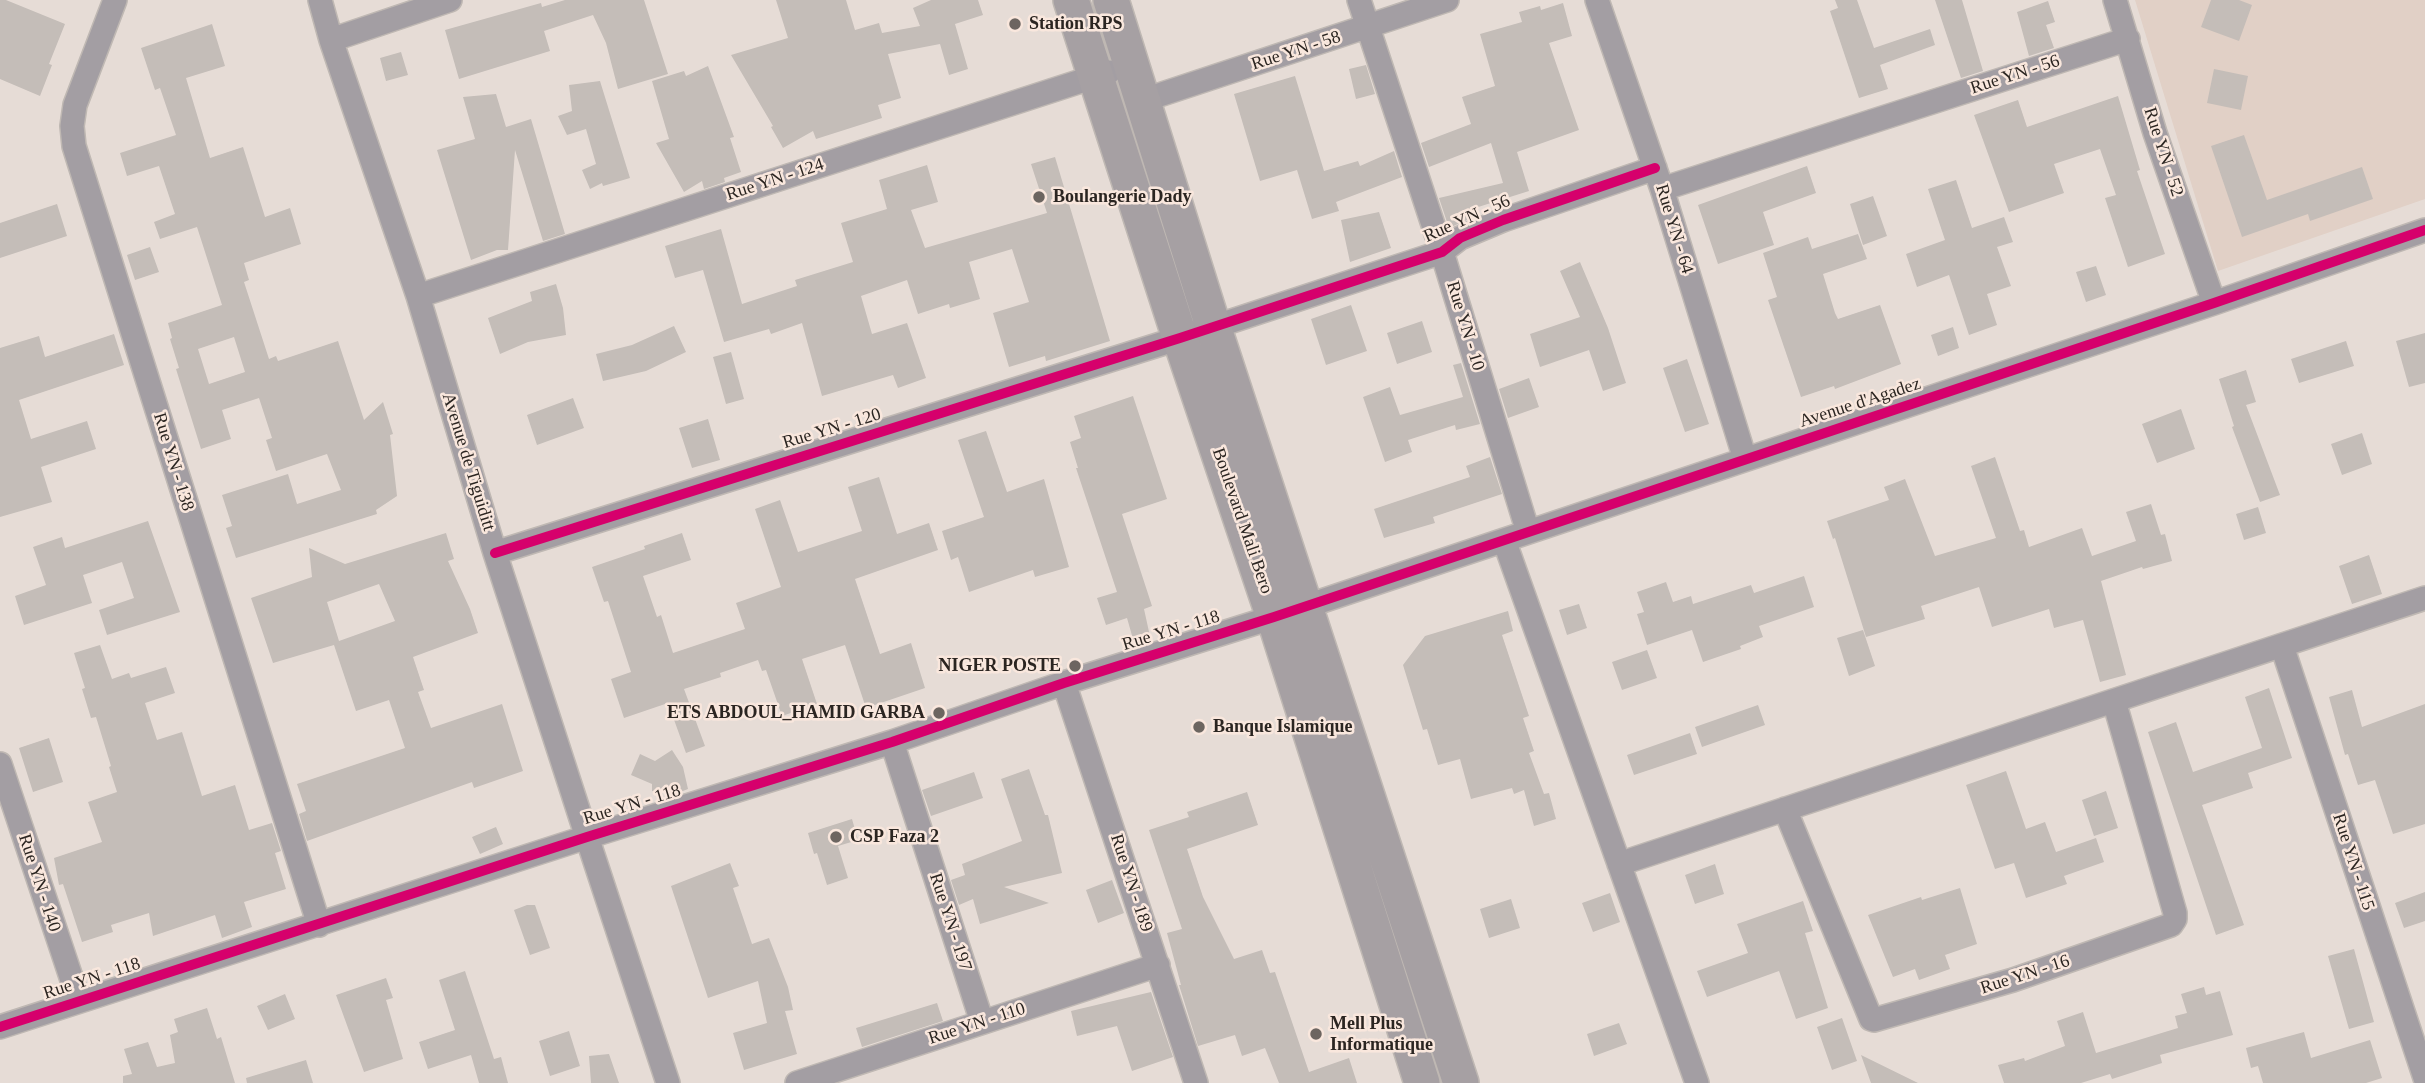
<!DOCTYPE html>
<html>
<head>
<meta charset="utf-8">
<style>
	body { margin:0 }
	canvas { display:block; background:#e6dcd6 }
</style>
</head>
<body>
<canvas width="2425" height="1083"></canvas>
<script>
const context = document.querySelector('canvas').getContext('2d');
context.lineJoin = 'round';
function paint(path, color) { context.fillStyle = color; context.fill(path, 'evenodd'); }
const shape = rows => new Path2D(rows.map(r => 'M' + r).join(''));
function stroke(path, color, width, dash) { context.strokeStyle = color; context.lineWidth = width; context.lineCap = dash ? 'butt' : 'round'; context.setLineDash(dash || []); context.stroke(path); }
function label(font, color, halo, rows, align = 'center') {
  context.font = font + ' "Times New Roman",serif'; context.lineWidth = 5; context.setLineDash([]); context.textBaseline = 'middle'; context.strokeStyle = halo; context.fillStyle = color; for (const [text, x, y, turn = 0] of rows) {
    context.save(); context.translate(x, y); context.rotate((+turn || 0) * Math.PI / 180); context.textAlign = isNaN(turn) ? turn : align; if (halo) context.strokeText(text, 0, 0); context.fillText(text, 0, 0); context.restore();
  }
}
const built = shape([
	[2135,0,2425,0,2425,199,2218,271]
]);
const building = shape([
	[0,0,6,0,65,24,49,64,52,65,40,96,0,79],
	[565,0,644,0,668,74,618,89,606,43,593,15,544,31,550,51,459,79,445,30,541,3,542,7],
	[776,0,846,0,855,30,879,23,882,33,920,26,913,8,931,0,978,0,983,15,955,24,968,69,949,75,940,44,888,54,901,98,878,105,882,118,816,139,813,131,783,148,771,127,773,126,731,55,788,38],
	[1835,0,1857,0,1874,48,1930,29,1935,45,1880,65,1888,89,1859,98,1830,11,1838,8],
	[1935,0,1962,0,1983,71,1961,78],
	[2211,0,2239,0,2252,5,2239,41,2201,27],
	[2048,1,2055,22,2046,25,2054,48,2029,56,2017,12],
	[1563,3,1572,36,1549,43,1579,130,1517,152,1529,191,1475,208,1476,216,1449,228,1439,198,1503,183,1491,143,1429,167,1421,143,1471,124,1462,97,1495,86,1480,34,1522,22,1519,12,1540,6,1541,10],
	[212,24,225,66,186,78,210,158,243,147,265,217,290,208,301,244,244,263,249,280,244,282,269,359,276,356,278,361,338,341,364,420,383,402,393,434,390,435,397,496,376,510,377,514,236,558,226,528,232,526,222,495,288,474,297,504,341,490,327,454,276,471,266,440,272,438,259,398,222,410,231,439,201,449,176,369,179,368,170,339,172,338,168,323,222,305,197,227,160,239,154,222,175,214,159,166,127,176,120,153,176,135,160,88,155,90,141,48],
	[234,337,245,372,209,384,198,349],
	[401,52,408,75,386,81,380,58],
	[1366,65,1375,94,1356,99,1349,69],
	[708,66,734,137,730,138,741,172,724,178,725,182,704,189,702,181,684,192,656,143,669,139,652,81,684,71,686,76],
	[2214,69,2248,76,2241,110,2207,103],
	[1295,76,1324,171,1358,161,1360,166,1394,151,1402,177,1336,202,1339,211,1312,219,1297,170,1260,181,1234,94],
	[600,81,630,178,603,186,602,183,590,189,582,170,596,164,586,129,567,135,558,116,572,111,569,85],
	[496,94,506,127,531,119,565,234,543,241,515,150,508,250,497,250,471,260,437,150,475,139,463,97],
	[2118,96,2140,170,2137,171,2165,254,2128,267,2105,198,2116,195,2100,149,2054,164,2064,193,2009,212,1974,115,2018,100,2027,127],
	[2244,135,2267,200,2362,167,2373,199,2310,221,2308,214,2242,237,2211,146],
	[1055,157,1110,341,1046,361,1045,356,1009,367,993,313,1029,302,1012,249,969,262,980,299,950,308,949,304,918,314,907,280,861,296,872,334,907,323,926,378,898,388,893,375,822,396,802,323,771,334,769,329,724,342,703,270,675,278,665,246,721,229,742,304,797,286,795,280,853,262,841,223,887,209,879,180,927,165,938,202,911,210,925,248,1047,213,1031,164],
	[1807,166,1816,193,1763,212,1774,245,1718,264,1698,205],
	[1956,180,1972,228,2004,217,2013,242,1997,247,2011,286,1987,294,1997,325,1969,335,1949,275,1917,287,1906,254,1945,240,1928,189],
	[1873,196,1887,236,1863,245,1850,204],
	[57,204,67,236,0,258,0,223],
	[1379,212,1391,248,1350,262,1341,220],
	[1858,234,1867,259,1823,274,1835,313,1838,319,1880,305,1901,364,1835,389,1834,386,1801,397,1768,300,1777,297,1763,253,1808,237,1812,249],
	[150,247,159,272,135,280,127,255],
	[1580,262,1608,328,1626,383,1603,391,1589,350,1540,367,1530,334,1580,317,1560,271],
	[2096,266,2106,295,2086,302,2076,272],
	[556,284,563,308,566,335,528,342,500,354,488,318,532,301,530,292],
	[1351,305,1367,351,1326,365,1311,319],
	[1422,321,1432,352,1397,364,1387,333],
	[674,326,686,352,646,371,603,381,596,354,632,345],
	[1953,327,1959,348,1938,356,1931,335],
	[2425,333,2425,383,2409,387,2396,341],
	[114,334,124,365,19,400,31,439,87,421,96,449,41,467,52,502,0,517,0,348,39,336,45,357],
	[2346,341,2354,366,2299,383,2291,359],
	[731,352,744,399,726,404,713,357],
	[1687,359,1709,424,1685,432,1663,368],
	[1461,363,1480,424,1456,430,1455,425,1408,440,1412,452,1385,462,1363,397,1390,387,1400,415,1463,397,1453,365],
	[2246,370,2256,402,2246,405,2280,495,2260,502,2232,427,2234,426,2219,379],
	[1529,378,1539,407,1508,418,1499,389],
	[1133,396,1167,499,1122,514,1152,606,1144,609,1151,641,1135,646,1127,618,1106,625,1097,598,1117,592,1076,468,1078,468,1070,442,1081,438,1074,416],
	[573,398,584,428,537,445,527,415],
	[2181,409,2195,449,2157,463,2142,424],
	[708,419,720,460,692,468,679,428],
	[986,431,1007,492,1044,479,1069,567,1035,577,1033,570,969,592,958,557,951,560,942,531,984,517,958,440],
	[2362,433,2372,464,2342,475,2331,444],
	[1490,457,1502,494,1433,517,1435,523,1384,538,1374,509,1470,477,1466,466],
	[1995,457,2020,531,2024,530,2029,547,2082,528,2092,556,2136,541,2126,512,2151,504,2161,535,2165,534,2172,561,2143,569,2142,567,2101,581,2126,675,2100,682,2083,620,2054,628,2049,609,1992,627,1979,587,1921,606,1925,619,1866,637,1835,538,1833,539,1827,521,1889,500,1884,487,1905,479,1935,556,1996,538,1971,466],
	[879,477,897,534,929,523,938,550,855,579,880,654,911,643,925,688,866,708,845,645,802,659,817,704,782,716,766,670,762,671,758,660,720,673,721,677,684,689,705,746,686,753,668,703,624,718,611,679,631,672,608,601,604,602,592,567,645,549,644,546,682,533,691,560,643,576,657,617,661,615,673,653,745,629,736,603,781,587,755,509,780,500,798,552,862,531,848,487],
	[2258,507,2266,533,2244,540,2236,514],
	[148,521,180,612,107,635,99,610,134,598,122,562,83,575,92,603,24,625,15,596,46,585,33,547,62,537,65,548],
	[446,533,454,559,448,561,470,609,478,633,413,657,424,690,418,692,431,728,502,704,523,771,474,788,472,782,307,841,299,814,306,811,297,784,405,748,389,700,356,711,334,645,273,663,251,598,312,577,309,548,345,564],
	[379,584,395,621,339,641,327,602],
	[2369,555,2382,594,2352,604,2339,566],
	[1804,576,1814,607,1759,626,1763,637,1740,646,1741,649,1703,662,1692,630,1647,645,1637,614,1644,612,1637,592,1666,582,1673,602,1691,596,1693,604,1751,585,1754,593],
	[1579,604,1587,628,1567,635,1559,610],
	[1508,611,1513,631,1502,635,1529,716,1523,718,1534,751,1529,753,1544,794,1549,793,1556,819,1534,826,1524,790,1514,794,1512,788,1471,799,1460,759,1438,765,1427,729,1423,730,1403,665,1425,636],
	[1863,630,1875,666,1849,676,1837,638],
	[100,645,112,679,129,673,131,678,166,667,175,693,145,703,157,740,182,732,202,796,235,785,249,830,272,823,281,851,275,853,286,889,244,902,252,927,222,938,215,915,153,936,149,913,111,925,113,932,82,942,63,884,59,885,54,858,102,842,88,802,117,792,109,767,111,766,96,717,91,718,82,689,85,688,74,653],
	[1647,650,1657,678,1622,690,1612,662],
	[2269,688,2292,758,2248,773,2253,788,2202,805,2244,925,2216,935,2148,732,2176,722,2193,772,2262,748,2245,697],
	[2352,690,2362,727,2425,704,2425,824,2393,834,2375,780,2358,785,2348,754,2345,755,2329,697],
	[1758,705,1765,725,1702,747,1695,727],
	[1690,733,1697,754,1634,775,1627,755],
	[49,738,63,782,33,792,19,748],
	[672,750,683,767,688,789,670,796,667,792,652,791,652,784,631,775,640,754,655,761],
	[1029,769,1045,815,1048,815,1062,873,1004,887,1049,903,980,924,973,899,959,905,951,880,965,875,962,864,1022,841,1001,779],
	[2006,771,2026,829,2045,822,2056,852,2096,838,2104,862,2064,876,2067,884,2026,898,2014,863,1995,869,1966,785],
	[974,772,983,798,931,816,922,790],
	[2106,791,2118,828,2094,836,2082,800],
	[1247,792,1258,825,1187,849,1203,897,1234,959,1262,950,1270,973,1275,972,1309,1072,1349,1058,1357,1083,1279,1083,1265,1048,1242,1056,1235,1035,1198,1046,1179,985,1181,985,1167,933,1182,929,1149,830,1189,817,1187,812],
	[852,819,858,840,838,846,848,878,827,885,817,853,814,854,808,833],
	[496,827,503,844,480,854,472,837],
	[730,863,739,886,733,888,752,944,769,938,788,987,793,1010,785,1011,797,1054,744,1070,733,1033,767,1023,758,981,708,998,671,886],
	[1715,864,1724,894,1695,904,1685,875],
	[1112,880,1124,913,1098,923,1086,890],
	[1960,888,1977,944,1945,955,1950,969,1919,980,1915,969,1893,977,1868,915,1921,897,1922,900],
	[2425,892,2425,921,2404,928,2395,903],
	[1610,893,1620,922,1593,932,1582,903],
	[1511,899,1520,928,1489,938,1480,909],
	[1803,901,1813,931,1805,933,1828,1008,1796,1019,1779,971,1707,997,1697,971,1748,953,1737,924],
	[527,905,535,905,550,948,530,955,514,910],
	[2354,949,2374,1022,2349,1029,2328,956],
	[465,971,494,1059,501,1057,508,1083,479,1083,471,1055,428,1069,419,1042,455,1030,439,980],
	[386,978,393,998,386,1000,403,1059,364,1072,336,995],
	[2204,987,2206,995,2220,991,2233,1035,2160,1055,2162,1063,2112,1079,2110,1074,2081,1083,2004,1083,1998,1065,2024,1058,2025,1061,2065,1046,2057,1021,2083,1012,2096,1053,2178,1028,2175,1016,2187,1013,2181,994],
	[1151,992,1173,1057,1132,1071,1117,1026,1077,1036,1071,1011],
	[285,994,295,1019,268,1030,257,1006],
	[937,1003,943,1021,862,1047,856,1028],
	[207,1008,217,1039,221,1037,235,1083,123,1083,123,1076,132,1074,124,1049,148,1042,157,1067,175,1063,170,1035,178,1032,174,1019],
	[1842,1018,1857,1061,1832,1070,1817,1027],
	[1619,1023,1627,1044,1594,1056,1587,1034],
	[569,1031,580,1066,550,1076,539,1041],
	[2304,1032,2311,1058,2370,1040,2382,1078,2366,1083,2263,1083,2258,1066,2251,1068,2246,1048],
	[609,1054,619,1083,591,1083,589,1056],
	[1861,1055,1918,1083,1871,1083],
	[306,1060,313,1083,247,1083,246,1078]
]);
const minor = shape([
	[115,0,75,105,72,126,74,146,319,925],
	[320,0,331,40,418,296,495,553,587,837,668,1083],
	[1359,0,1442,252,1528,532],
	[1597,0,1662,189,1745,459],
	[2115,0,2155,133,2214,303],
	[331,40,450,0],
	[1144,100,1447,0],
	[1662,189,2128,39],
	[418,296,1109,72],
	[1504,540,1697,1083],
	[495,553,1180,338,1442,252,1460,238,1503,220,1655,168],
	[2282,646,2425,1078],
	[1064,683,1196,1083],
	[892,742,982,1022],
	[0,764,79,1001],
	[1785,809,1871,1019,1874,1020,2013,980,2171,925,2175,919,2175,913,2114,701],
	[1619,864,2425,598],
	[0,1027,587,837,892,742,1064,683,1274,617,2214,303,2425,230],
	[797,1083,1158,965]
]);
const primary = shape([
	[1071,0,1180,338,1274,617,1422,1083],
	[1111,0,1213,326,1461,1083]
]);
const cycleway = shape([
	[495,553,1180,338,1442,252,1460,238,1503,220,1655,168],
	[0,1027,587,837,892,742,1064,683,1274,617,2214,303,2425,230]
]);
const markers = [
	[1015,24,7,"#6c6560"],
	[1039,197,7,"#6c6560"],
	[1075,666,7,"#6c6560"],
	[939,713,7,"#6c6560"],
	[1199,727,7,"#6c6560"],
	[836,837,7,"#6c6560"],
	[1316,1034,7,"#6c6560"]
];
const poiNames = [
	["Station RPS",1029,24],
	["Boulangerie Dady",1053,197],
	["NIGER POSTE",1061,666,"right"],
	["ETS ABDOUL_HAMID GARBA",925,713,"right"],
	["Banque Islamique",1213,727],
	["CSP Faza 2",850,837],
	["Mell Plus",1330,1024],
	["Informatique",1330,1045]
];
const streetNames = [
	["Rue YN - 58",1296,51,-18],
	["Rue YN - 56",2015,75,-18],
	["Rue YN - 52",2163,152,72],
	["Rue YN - 124",775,180,-18],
	["Rue YN - 56",1467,219,-24],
	["Rue YN - 64",1674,229,73],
	["Rue YN - 10",1465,326,73],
	["Avenue d'Agadez",1860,403,-18],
	["Rue YN - 120",832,429,-17],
	["Rue YN - 138",173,462,73],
	["Avenue de Tiguiditt",468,462,73],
	["Boulevard Mali Bero",1242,521,71],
	["Rue YN - 118",1171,631,-17],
	["Rue YN - 118",632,805,-17],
	["Rue YN - 115",2353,862,72],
	["Rue YN - 140",39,883,72],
	["Rue YN - 189",1131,883,72],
	["Rue YN - 197",950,922,72],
	["Rue YN - 16",2025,975,-18],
	["Rue YN - 118",92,979,-18],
	["Rue YN - 110",977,1024,-18]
];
paint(built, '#e1d0c6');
paint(building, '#c4bdb8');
stroke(minor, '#bfb8b3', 26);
stroke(primary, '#bfb8b3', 38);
stroke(minor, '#a39ea3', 23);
stroke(primary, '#a6a0a3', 35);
stroke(cycleway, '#d6006c', 10);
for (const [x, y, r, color] of markers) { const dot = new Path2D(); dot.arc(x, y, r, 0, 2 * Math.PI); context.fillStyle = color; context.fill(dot); stroke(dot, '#f9e7dd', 2.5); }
label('bold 18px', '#2b2521', '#f9e7dd', poiNames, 'left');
label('18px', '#2b2521', '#f9e7dd', streetNames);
</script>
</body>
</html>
